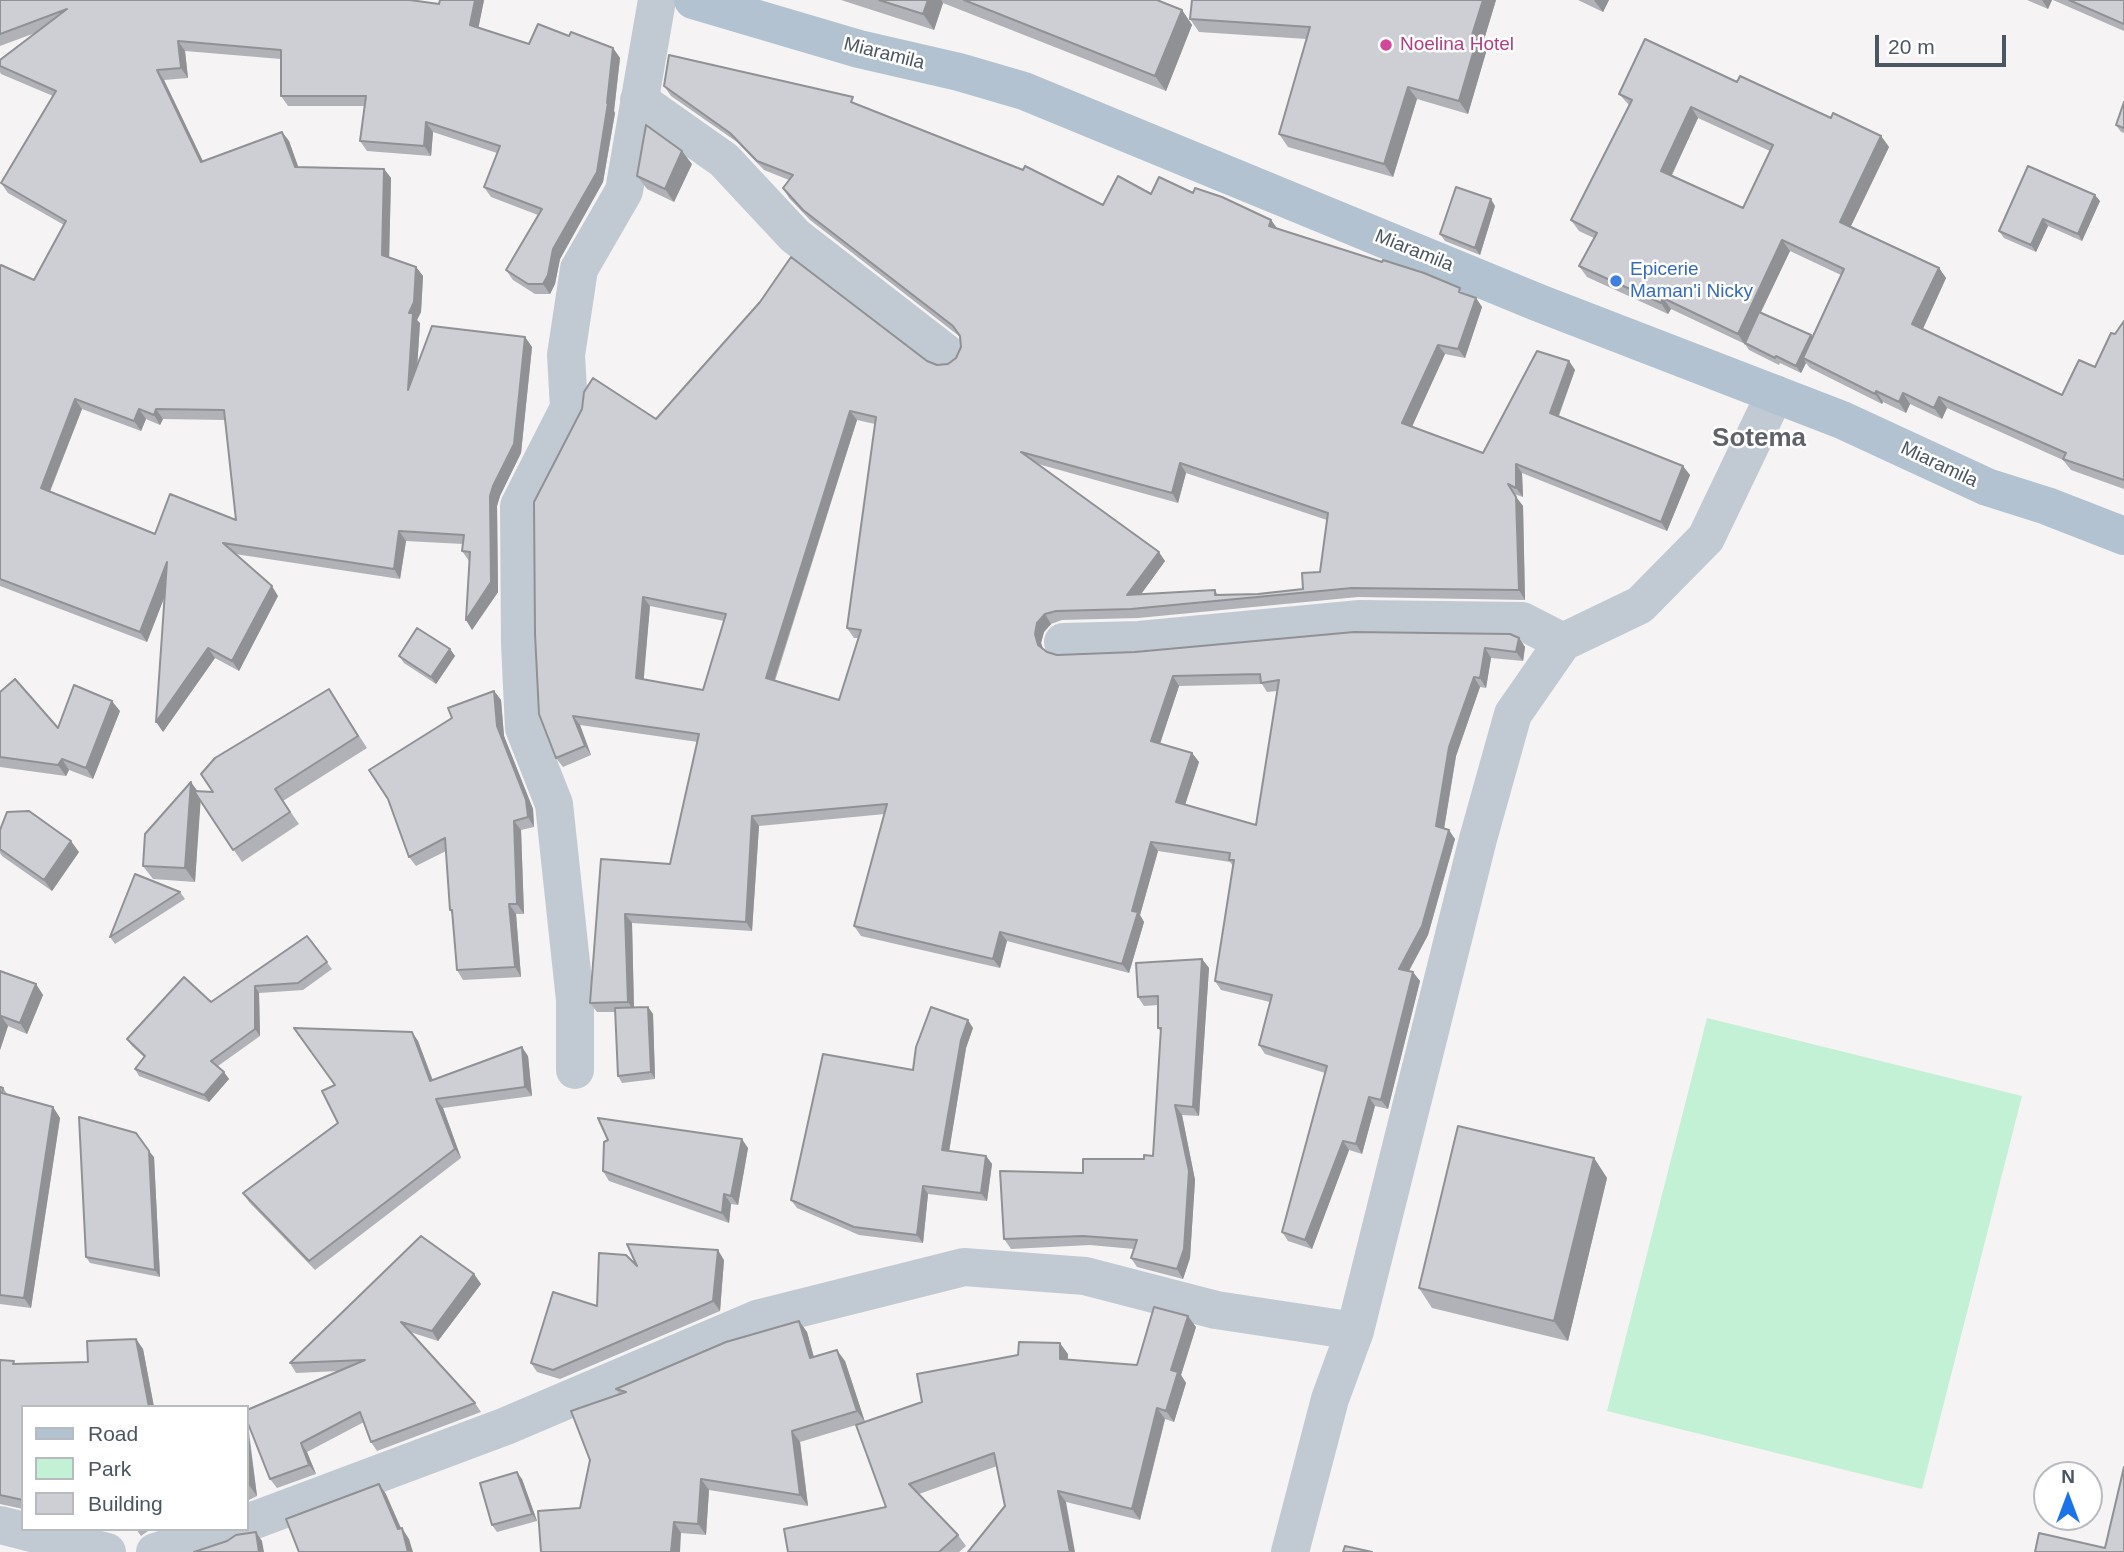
<!DOCTYPE html>
<html>
<head>
<meta charset="utf-8">
<style>
	body { margin:0 }
	#map { position:relative; width:2124px; height:1552px; overflow:hidden; background:#f5f3f3; font-family:Helvetica,sans-serif }
	canvas { display:block }
	.legend { position:absolute; left:21px; top:1405px; width:228px; height:126px; box-sizing:border-box; background:#fff; border:2px solid #b7bbc0; margin:0; padding:9px 12px; list-style:none; font-size:21px; color:#4a5661 }
	.legend li { display:flex; align-items:center; gap:14px; height:35px }
	.legend b { width:35px; border:2px solid #b7bbc0 }
	.north { position:absolute; left:2033px; top:1461px; width:70px; height:70px; box-sizing:border-box; background:#fff; border:2px solid #b7bbc0; border-radius:50%; rotate:0deg; font-size:19px; font-weight:700; line-height:28px; text-align:center; color:#4a5661 }
	.north::after { content:''; display:block; margin:auto; width:24px; height:32px; background:#1a73e8; clip-path:polygon(50% 0,100% 100%,50% 72%,0 100%) }
	.scale { position:absolute; left:1875px; top:35px; width:131px; height:32px; box-sizing:border-box; border:4px solid #4a5661; border-top:0; padding-left:9px; font-size:21px; line-height:24px; white-space:nowrap; color:#4a5661; -webkit-text-stroke:5px #fff; paint-order:stroke }
</style>
</head>
<body>
<div id="map">
<canvas width="2124" height="1552"></canvas>
<ul class="legend">
<li><b style="height:9px;background:#b3c2d1"></b>Road</li>
<li><b style="height:19px;background:#c3f1d5"></b>Park</li>
<li><b style="height:19px;background:#cdcfd5"></b>Building</li>
</ul>
<div class="north">N</div>
<div class="scale">20 m</div>
</div>
<script>
const context = document.querySelector('canvas').getContext('2d');
context.lineJoin = 'round';
function paint(path, color) { context.fillStyle = color; context.fill(path, 'evenodd'); }
const shape = rows => new Path2D(rows.map(r => 'M' + r).join(''));
function stroke(path, color, width, dash) { context.strokeStyle = color; context.lineWidth = width; context.lineCap = dash ? 'butt' : 'round'; context.setLineDash(dash || []); context.stroke(path); }
function label(font, color, halo, rows, align = 'center') {
  context.font = font + ' Helvetica,sans-serif'; context.lineWidth = 5; context.setLineDash([]); context.textBaseline = 'middle'; context.strokeStyle = halo; context.fillStyle = color; for (const [text, x, y, turn = 0] of rows) {
    context.save(); context.translate(x, y); context.rotate((+turn || 0) * Math.PI / 180); context.textAlign = isNaN(turn) ? turn : align; if (halo) context.strokeText(text, 0, 0); context.fillText(text, 0, 0); context.restore();
  }
}
const green = shape([
	[1707,1018,2022,1096,1922,1489,1607,1411]
]);
const minor = shape([
	[639,100,724,160,795,236,946,353],
	[1063,642,1139,640,1360,619,1522,621,1563,642],
	[575,1070,575,1000,554,804,524,728,520,644,519,506,569,408,566,355,579,269,624,191,657,0],
	[247,1523,506,1426,757,1319,964,1267,1085,1276,1216,1310,1355,1331],
	[0,1525,107,1552],
	[155,1552,226,1529],
	[1290,1552,1330,1399,1355,1331,1478,839,1513,714,1563,642,1640,605,1706,538,1775,394]
]);
const major = shape([
	[693,0,859,49,959,72,1024,91,1539,303,1842,420,1987,487,2047,506,2124,536]
]);
const wall = shape([
	[0,0,439,4,440,0,484,0,478,28,529,44,569,36,613,48,620,58,614,111,615,113,603,182,560,259,555,284,550,294,535,294,513,280,506,270,538,215,491,197,484,187,497,153,433,132,431,156,367,151,360,141,365,106,288,106,281,96,281,59,185,51,188,78,164,80,203,161,282,132,289,141,298,167,384,169,391,178,389,257,416,267,423,276,421,312,417,320,420,323,417,366,525,337,532,347,521,453,500,496,497,506,498,592,472,630,469,561,462,551,463,544,406,541,400,579,235,554,278,596,239,671,215,658,163,732,165,596,147,642,0,586,0,267,34,280,64,225,8,193,1,183,53,96,1,74,0,72,0,60,35,33,0,46],
	[82,409,141,431,146,419,160,425,163,419,225,420,236,520,155,534,50,492],
	[841,0,1157,0,1182,10,1192,25,1166,91,943,3,934,30],
	[1192,0,1496,0,1483,43,1487,49,1468,114,1417,99,1393,177,1288,147,1279,134,1307,39,1199,32,1190,19],
	[1578,0,1609,0,1603,12],
	[2027,0,2052,0,2048,9],
	[2053,0,2124,0,2124,31],
	[1737,82,1881,136,1889,147,1851,226,1939,268,1946,278,1923,329,2062,395,2095,367,2124,321,2124,489,2071,470,2063,460,1947,408,1942,419,1910,404,1906,413,1883,402,1882,404,1810,368,1806,363,1801,373,1780,363,1779,365,1749,350,1745,344,1671,309,1668,314,1587,277,1579,266,1594,238,1579,231,1571,220,1629,105,1619,94],
	[1698,118,1770,151,1743,208,1672,175],
	[1790,251,1841,275,1812,337,1761,312],
	[664,86,858,105,1103,205,1151,194,1193,193,1271,220,1277,228,1476,298,1482,307,1465,358,1445,354,1412,427,1483,453,1569,361,1575,370,1559,416,1690,475,1667,531,1522,473,1523,497,1514,494,1523,506,1525,600,1358,597,1138,618,1062,620,1051,624,1044,632,1041,643,1043,649,1047,652,1057,655,1519,638,1525,647,1523,661,1491,658,1486,688,1480,687,1456,756,1444,828,1455,839,1428,935,1409,971,1420,981,1388,1109,1375,1106,1362,1154,1349,1150,1312,1249,1288,1241,1282,1232,1325,1073,1265,1054,1259,1045,1270,1002,1221,990,1215,981,1233,866,1230,862,1158,851,1140,915,1144,922,1129,973,1007,941,1000,968,861,936,854,926,885,814,759,826,752,931,632,923,634,1008,648,1007,653,1014,655,1079,622,1083,618,1076,615,1012,597,1012,590,1003,601,859,670,864,698,742,580,725,591,755,563,767,556,758,656,419,927,361,937,365,948,364,956,358,961,347,959,336,810,220,789,198,783,188,789,180,764,170,737,142,671,96],
	[857,420,875,424,847,628,854,638,858,638,839,700,775,681],
	[1038,464,1178,503,1186,473,1327,520,1320,572,1303,589,1258,594,1218,595,1215,590,1141,594,1165,561],
	[650,606,724,621,703,690,643,680],
	[1262,684,1267,692,1277,691,1256,825,1185,805,1199,762,1192,753,1160,743,1179,686],
	[2124,102,2124,133,2121,132,2116,125],
	[692,164,674,202,647,189,637,176],
	[2100,201,2082,241,2048,226,2036,252,2004,238,1999,231],
	[1495,206,1480,255,1445,241,1440,234],
	[450,649,455,656,436,684,404,663,399,656],
	[329,689,367,748,283,801,299,824,242,862,200,800,195,882,153,879,143,866,197,791,213,792],
	[494,691,501,700,504,736,533,809,534,827,521,830,524,914,516,914,521,977,463,980,457,970,452,914,450,910,446,851,416,866,409,857,388,799],
	[0,692,58,728,120,711,93,779,69,770,66,776,0,767],
	[0,830,79,852,52,891,2,856,0,853],
	[180,892,185,899,115,944,110,937],
	[307,936,332,969,303,990,259,993,260,1036,218,1066,229,1079,209,1102,139,1076,135,1069,144,1057,132,1046,127,1039,211,1002],
	[1202,959,1209,968,1199,1116,1182,1115,1195,1180,1190,1258,1183,1279,1137,1267,1131,1258,1134,1249,1090,1245,1011,1249,1004,1239,1083,1173,1144,1159,1153,1156,1161,1032,1158,1028,1158,1005,1144,1006,1138,997],
	[0,971,36,984,43,995,27,1034,8,1026,0,1050],
	[973,1028,966,1048,949,1151,986,1156,992,1164,987,1201,928,1194,923,1243,859,1235,797,1208,791,1200,913,1070],
	[412,1032,418,1041,433,1080,528,1056,532,1096,443,1108,461,1158,315,1270,249,1202,243,1193,338,1123,335,1085],
	[0,1087,3,1088,8,1095,53,1107,60,1118,31,1308,0,1304],
	[748,1148,738,1205,731,1204,729,1223,609,1181,603,1171],
	[154,1157,160,1277,90,1263,86,1257],
	[1594,1158,1607,1178,1568,1341,1432,1308,1419,1288],
	[724,1260,720,1311,560,1379,537,1372,531,1363,597,1306,637,1266],
	[474,1274,481,1284,438,1341,410,1332,475,1403,481,1412,377,1451,371,1442,364,1422,307,1452,316,1474,277,1488,270,1479,248,1423,257,1496,247,1501,247,1410,340,1371,296,1373,290,1363],
	[799,1321,807,1332,814,1357,845,1361,865,1422,1068,1354,1068,1360,1137,1365,1196,1327,1181,1375,1186,1383,1174,1422,1165,1419,1140,1520,1066,1502,1005,1506,997,1466,919,1494,958,1535,966,1546,959,1552,788,1552,886,1507,856,1425,800,1442,808,1506,709,1490,706,1535,681,1533,580,1508,590,1460,619,1394,616,1389],
	[136,1339,143,1349,154,1407,23,1407,23,1509,0,1504,0,1360,15,1363,88,1362],
	[522,1479,537,1521,497,1532,492,1525],
	[136,1529,154,1529,148,1531,141,1536]
]);
const shadedWall = shape([
	[475,0,484,0,477,35,470,25],
	[928,0,941,0,943,3,934,30,923,14],
	[1483,0,1496,0,1483,43,1487,49,1468,114,1459,101,1472,35],
	[1594,0,1609,0,1603,12],
	[2042,0,2052,0,2048,9],
	[1182,10,1192,25,1166,91,1155,76],
	[178,41,185,51,188,78,181,68],
	[613,48,620,58,614,111,615,113,603,182,560,259,555,284,550,294,543,284,553,249,607,103],
	[157,70,164,80,208,172,201,162],
	[1408,87,1417,99,1393,177,1384,164],
	[1691,107,1698,118,1669,181,1661,171],
	[426,122,433,132,431,156,424,146],
	[282,132,289,141,302,177,295,167],
	[1881,136,1889,147,1848,232,1840,222],
	[682,151,692,164,674,202,665,189],
	[384,169,391,178,389,264,382,255],
	[2095,195,2100,201,2082,241,2078,234],
	[1491,199,1495,206,1480,255,1475,248],
	[2043,219,2048,226,2036,252,2031,245],
	[1271,220,1278,230,1269,226],
	[1782,240,1790,251,1745,345,1738,334],
	[416,267,423,276,421,312,417,320,420,323,415,400,408,390,409,313],
	[1939,268,1946,278,1920,335,1912,324],
	[1476,298,1482,307,1465,358,1458,349],
	[1663,298,1671,309,1668,314,1661,303],
	[1811,335,1816,342,1803,358,1806,363,1801,373,1796,366],
	[525,337,532,347,521,453,500,496,497,506,498,592,472,630,466,620,490,496],
	[1438,345,1445,354,1409,433,1402,423],
	[1569,361,1575,370,1556,422,1550,413],
	[1876,391,1883,402,1882,404,1875,394],
	[1903,393,1910,404,1906,413,1899,402],
	[1939,397,1947,408,1942,419,1934,408],
	[75,399,82,409,47,498,41,488],
	[139,409,146,419,141,431,134,421],
	[156,409,163,419,160,425,154,415],
	[850,411,857,420,772,687,766,678],
	[1180,463,1186,473,1178,503,1172,493],
	[1516,464,1522,473,1523,497,1516,488],
	[1683,466,1690,475,1667,531,1661,522],
	[1516,497,1523,506,1525,600,1519,590],
	[399,531,406,541,400,579,394,569],
	[1159,552,1165,561,1134,604,1127,595],
	[167,562,174,572,147,642,140,632],
	[272,586,278,596,239,671,232,661],
	[643,597,650,606,643,688,636,678],
	[1045,614,1051,624,1044,632,1041,643,1045,654,1038,645,1035,634,1037,623],
	[1519,638,1525,647,1523,661,1516,652],
	[208,648,215,658,163,732,156,722],
	[1485,648,1491,658,1486,688,1480,678],
	[450,649,455,656,436,684,431,677],
	[1173,676,1179,686,1158,750,1151,741],
	[1474,677,1480,687,1456,756,1443,835,1436,826,1449,747],
	[494,691,501,700,504,736,533,809,534,827,528,817,497,726],
	[112,701,120,711,93,779,86,768],
	[573,716,580,725,591,755,585,746],
	[1192,753,1199,762,1183,811,1176,802],
	[62,759,69,770,66,776,58,765],
	[191,782,201,796,195,882,185,868],
	[752,816,759,826,752,931,746,922],
	[514,821,521,830,524,914,517,904],
	[1449,830,1455,839,1428,935,1405,978,1399,969],
	[71,841,79,852,52,891,44,880],
	[1151,842,1158,851,1140,915,1144,922,1129,973,1122,964,1132,911],
	[509,904,516,914,521,977,515,967],
	[625,914,632,923,634,1011,628,1002],
	[1000,932,1007,941,1000,968,993,959],
	[1202,959,1209,968,1199,1116,1193,1107],
	[1413,972,1420,981,1388,1109,1381,1100],
	[36,984,43,995,27,1034,20,1023],
	[255,986,259,993,260,1036,255,1029],
	[648,1007,653,1014,655,1079,651,1072],
	[1,1016,8,1026,0,1050,0,1019],
	[968,1020,973,1028,966,1048,948,1158,942,1150,961,1040],
	[412,1032,418,1041,436,1090,430,1081],
	[522,1047,528,1056,532,1096,525,1087],
	[224,1072,229,1079,209,1102,204,1095],
	[1369,1097,1375,1106,1362,1154,1356,1144],
	[436,1099,443,1108,461,1158,455,1149],
	[1175,1105,1182,1115,1195,1180,1190,1258,1183,1279,1177,1269],
	[53,1107,60,1118,31,1308,24,1298],
	[742,1139,748,1148,738,1205,731,1196],
	[1343,1141,1349,1150,1312,1249,1305,1240],
	[149,1151,154,1157,160,1277,155,1270],
	[986,1156,992,1164,987,1201,981,1193],
	[1594,1158,1607,1178,1568,1341,1554,1321],
	[923,1186,928,1194,923,1243,917,1235],
	[724,1194,731,1204,729,1223,722,1213],
	[718,1250,724,1260,720,1311,713,1301],
	[474,1274,481,1284,438,1341,432,1331],
	[1188,1316,1196,1327,1181,1375,1186,1383,1174,1422,1166,1411,1171,1370],
	[799,1321,807,1332,817,1369,810,1358],
	[136,1339,143,1349,154,1407,149,1407],
	[1060,1343,1068,1354,1067,1370,1060,1359],
	[837,1350,845,1361,865,1422,857,1411],
	[1157,1408,1165,1419,1140,1520,1132,1509],
	[247,1421,247,1422,257,1496,249,1485,247,1465],
	[792,1431,800,1442,808,1506,800,1495],
	[301,1443,307,1452,316,1474,309,1465],
	[517,1472,522,1479,537,1521,532,1514],
	[701,1479,709,1490,706,1535,698,1524],
	[379,1484,386,1494,404,1535,402,1528,409,1539,413,1552,408,1552],
	[1058,1491,1066,1502,1075,1552,1070,1552],
	[674,1522,681,1533,680,1552,671,1552],
	[256,1532,262,1541,264,1552,259,1552]
]);
const building = shape([
	[0,0,410,0,439,4,440,0,475,0,470,25,529,44,538,24,569,36,571,32,613,48,607,103,608,103,597,172,553,249,548,275,543,284,528,284,506,270,542,209,484,187,500,146,426,122,424,146,360,141,366,96,281,96,281,50,178,41,181,68,157,70,201,162,282,132,295,167,384,169,382,255,416,267,414,302,409,313,413,313,408,390,432,326,525,337,514,444,493,486,490,496,491,582,466,620,470,552,462,551,464,535,399,531,394,569,223,543,272,586,232,661,208,648,156,722,167,562,140,632,0,579,0,267,1,265,34,280,66,221,1,183,56,91,0,66,0,60,67,9,0,34,0,0],
	[75,399,134,421,139,409,154,415,156,409,224,410,236,520,170,494,155,534,41,488,75,399],
	[879,0,928,0,923,14,879,0],
	[964,0,1157,0,1182,10,1155,76,964,0],
	[1192,0,1483,0,1472,35,1478,36,1459,101,1408,87,1384,164,1279,134,1310,27,1190,19,1192,0],
	[2069,0,2124,0,2124,24,2069,0],
	[1645,39,1737,82,1740,76,1831,118,1833,113,1881,136,1840,222,1939,268,1912,324,2062,395,2079,360,2095,367,2111,333,2115,334,2124,321,2124,480,2063,459,2066,453,1939,397,1934,408,1903,393,1899,402,1876,391,1875,394,1803,358,1844,269,1782,240,1738,334,1663,298,1661,303,1579,266,1597,233,1571,220,1632,100,1619,94,1645,39],
	[1691,107,1773,145,1743,208,1661,171,1691,107],
	[669,55,853,97,851,102,1023,170,1025,166,1103,205,1118,176,1151,194,1159,177,1193,193,1195,188,1222,197,1271,220,1269,226,1382,262,1383,260,1424,273,1460,288,1459,292,1476,298,1458,349,1438,345,1402,423,1483,453,1537,351,1569,361,1550,413,1683,466,1661,522,1516,464,1516,488,1508,484,1516,497,1519,590,1352,588,1131,609,1056,611,1045,614,1037,623,1035,634,1038,645,1047,652,1057,655,1135,652,1354,632,1510,634,1519,638,1516,652,1485,648,1480,678,1474,677,1449,747,1436,826,1449,830,1444,848,1422,926,1399,969,1413,972,1381,1100,1369,1097,1356,1144,1343,1141,1305,1240,1282,1232,1327,1066,1259,1045,1272,995,1215,981,1234,860,1229,860,1230,853,1151,842,1132,911,1138,912,1122,964,1000,932,993,959,854,926,887,804,752,816,746,922,625,914,628,1002,590,1003,601,859,670,864,699,734,573,716,585,746,556,758,539,714,535,634,534,502,582,409,584,392,593,378,656,419,760,302,791,257,927,361,937,365,948,364,956,358,961,347,960,336,953,326,803,210,783,188,793,175,757,161,730,133,664,86,669,55],
	[850,411,876,417,847,628,861,630,839,700,766,678,850,411],
	[1021,452,1172,493,1180,463,1328,513,1320,572,1302,573,1303,589,1258,594,1215,595,1215,590,1127,595,1159,552,1021,452],
	[643,597,726,614,703,690,636,678,643,597],
	[1260,674,1261,683,1279,680,1256,825,1176,802,1192,753,1151,741,1173,676,1260,674],
	[2124,102,2124,128,2116,125,2124,102],
	[646,125,682,151,665,189,637,176,646,125],
	[2028,166,2095,195,2078,234,2043,219,2031,245,1999,231,2028,166],
	[1456,187,1491,199,1475,248,1440,234,1456,187],
	[1759,312,1811,335,1796,366,1776,356,1775,358,1745,343,1759,312],
	[417,628,450,649,431,677,399,656,417,628],
	[15,679,58,728,74,685,112,701,86,768,62,759,58,765,0,757,0,692,15,679],
	[329,689,358,736,275,789,290,812,233,850,194,791,213,792,201,774,215,758,329,689],
	[494,691,497,726,526,800,528,817,514,821,517,904,509,904,515,967,457,970,452,910,450,910,445,838,409,857,388,799,369,770,452,718,448,708,494,691],
	[191,782,185,868,143,866,145,834,191,782],
	[29,811,71,841,44,880,0,849,0,830,7,812,29,811],
	[135,874,180,892,110,937,135,874],
	[307,936,327,962,298,983,255,986,255,1029,211,1061,224,1072,204,1095,135,1069,145,1056,127,1039,184,977,211,1002,307,936],
	[1202,959,1193,1107,1175,1105,1189,1171,1184,1249,1177,1269,1131,1258,1137,1240,1083,1236,1004,1239,1000,1171,1083,1173,1083,1159,1144,1159,1144,1155,1153,1156,1161,1028,1158,1028,1158,996,1138,997,1136,963,1202,959],
	[0,971,36,984,20,1023,1,1016,0,1019,0,971],
	[648,1007,651,1072,618,1076,615,1008,648,1007],
	[931,1007,968,1020,961,1040,942,1150,986,1156,981,1193,923,1186,917,1235,854,1227,791,1200,823,1054,913,1070,916,1047,931,1007],
	[294,1028,412,1032,430,1081,522,1047,525,1087,436,1099,455,1149,309,1261,243,1193,338,1123,322,1091,335,1085,294,1028],
	[0,1087,3,1088,2,1093,53,1107,24,1298,0,1295,0,1087],
	[79,1117,136,1133,149,1151,155,1270,86,1257,79,1117],
	[598,1118,742,1139,731,1196,724,1194,722,1213,603,1171,604,1142,608,1140,598,1118],
	[1458,1126,1594,1158,1554,1321,1419,1288,1458,1126],
	[421,1236,474,1274,432,1331,401,1322,475,1403,371,1442,360,1412,301,1443,309,1465,270,1479,247,1421,247,1410,365,1360,290,1363,421,1236],
	[627,1244,718,1250,713,1301,553,1370,531,1363,553,1292,597,1306,599,1253,626,1255,637,1266,627,1244],
	[1154,1307,1188,1316,1171,1370,1178,1372,1166,1411,1157,1408,1132,1509,1058,1491,1070,1552,968,1552,1005,1506,994,1453,909,1484,958,1535,939,1552,788,1552,784,1529,886,1507,856,1425,922,1402,917,1374,1018,1355,1019,1342,1060,1343,1060,1359,1137,1365,1154,1307],
	[799,1321,810,1358,837,1350,857,1411,792,1431,800,1495,701,1479,698,1524,674,1522,671,1552,541,1552,538,1511,580,1508,590,1460,571,1411,626,1392,616,1389,726,1342,799,1321],
	[136,1339,149,1407,23,1407,23,1500,0,1495,0,1360,14,1361,13,1364,88,1362,87,1341,136,1339],
	[247,1465,249,1485,247,1487,247,1465],
	[2124,1467,2124,1552,2035,1552,2039,1533,2105,1548,2124,1467],
	[517,1472,532,1514,492,1525,480,1483,517,1472],
	[379,1484,398,1529,402,1528,408,1552,299,1552,286,1519,379,1484],
	[256,1532,259,1552,194,1552,227,1541,236,1535,256,1532],
	[1345,1546,1372,1552,1343,1552,1345,1546]
]);
const markers = [
	[1386,45,7,"#d1479c"],
	[1616,281,7,"#3f7fe0"]
];
const hotelNames = [
	["Noelina Hotel",1400,45]
];
const streetNames = [
	["Miaramila",884,54,14],
	["Miaramila",1414,251,22],
	["Miaramila",1939,465,25]
];
const shopNames = [
	["Epicerie",1630,270],
	["Maman'i Nicky",1630,292]
];
const districtNames = [
	["Sotema",1759,439]
];
paint(green, '#c3f1d5');
stroke(minor, '#c1cad2', 38);
stroke(major, '#b3c2d1', 38);
paint(wall, '#b0b2b7');
paint(shadedWall, '#909195');
paint(building, '#cdcfd5');
stroke(building, '#909195', 2);
for (const [x, y, r, color] of markers) { const dot = new Path2D(); dot.arc(x, y, r, 0, 2 * Math.PI); context.fillStyle = color; context.fill(dot); stroke(dot, '#fff', 2.5); }
label('19px', '#b23c85', '#fff', hotelNames, 'left');
label('19px', '#4a5661', '#fff', streetNames);
label('19px', '#366cbe', '#fff', shopNames, 'left');
label('bold 26px', '#5f6368', '#fff', districtNames);
</script>
</body>
</html>
